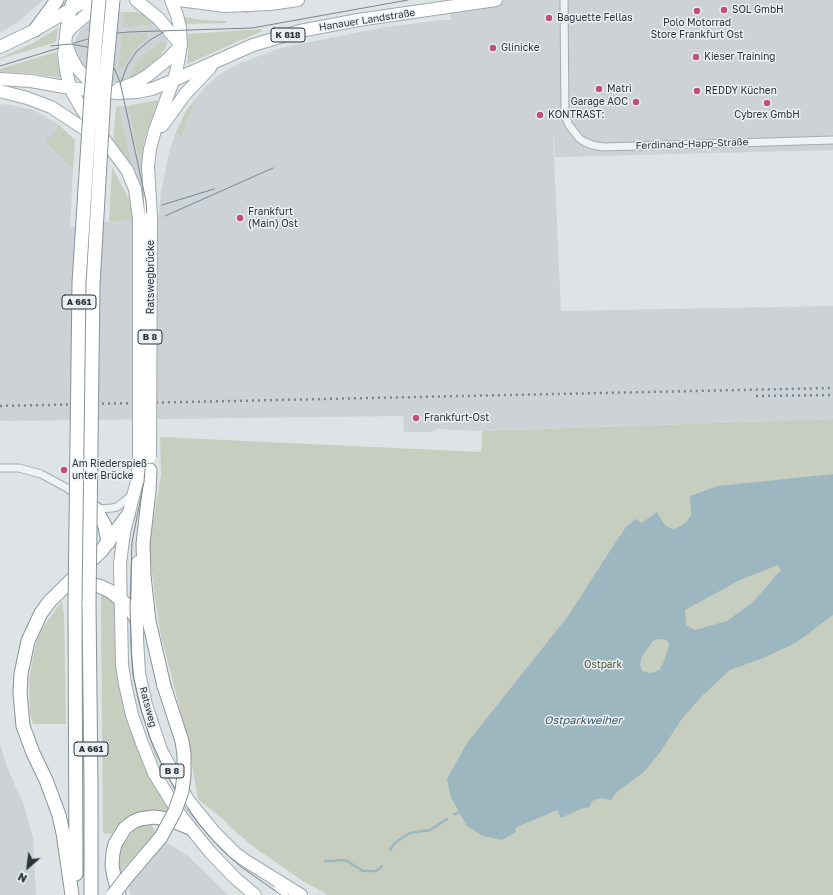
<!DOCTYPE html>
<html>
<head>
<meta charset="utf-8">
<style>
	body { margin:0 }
	#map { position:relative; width:833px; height:895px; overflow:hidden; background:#dee3e5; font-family:"Golos Text",sans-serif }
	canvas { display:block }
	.north { position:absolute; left:8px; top:847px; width:40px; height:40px; -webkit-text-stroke:3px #edf1f3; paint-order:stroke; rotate:208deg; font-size:11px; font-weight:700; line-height:16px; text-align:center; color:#29333a }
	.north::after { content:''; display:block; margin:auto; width:14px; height:18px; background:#29333a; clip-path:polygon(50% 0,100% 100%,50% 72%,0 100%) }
</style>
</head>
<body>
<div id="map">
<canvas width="833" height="895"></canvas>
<div class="north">N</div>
</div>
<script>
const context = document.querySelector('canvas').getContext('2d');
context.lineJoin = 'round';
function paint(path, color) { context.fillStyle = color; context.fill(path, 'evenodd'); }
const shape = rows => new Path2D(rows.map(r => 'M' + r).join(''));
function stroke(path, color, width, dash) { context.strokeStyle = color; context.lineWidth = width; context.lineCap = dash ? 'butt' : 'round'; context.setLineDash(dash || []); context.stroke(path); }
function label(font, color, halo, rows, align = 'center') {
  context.font = font + ' "Golos Text",sans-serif'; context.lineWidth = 3; context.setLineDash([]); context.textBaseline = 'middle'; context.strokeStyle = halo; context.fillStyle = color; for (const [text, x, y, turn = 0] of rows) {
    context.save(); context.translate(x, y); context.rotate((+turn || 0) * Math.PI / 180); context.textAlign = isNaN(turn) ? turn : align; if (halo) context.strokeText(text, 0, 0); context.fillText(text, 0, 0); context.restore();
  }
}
const built = shape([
	[0,0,43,0,21,20,0,33],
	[449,0,833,0,833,150,555,157,554,136,548,136,553,136,561,311,833,306,833,419,475,431,438,429,430,432,404,432,403,416,0,421,0,104,11,105,33,110,41,114,59,125,45,142,73,169,70,227,159,215,161,191,169,153,175,134,182,136,196,98,205,87,220,74,240,63,281,48,385,27,442,20,451,20],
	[124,12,123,27,157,24,166,36,168,42,167,45,162,41,142,55,133,68,129,78,130,80,121,82,112,82,107,81,89,71,82,66,78,60,74,49,75,44,76,38,82,29,93,19,109,14],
	[119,106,128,106,140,165,141,165,143,198,132,168],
	[0,745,7,767,24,806,33,838,36,895,0,895],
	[166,842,189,857,228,895,131,895,128,884]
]);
const green = shape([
	[124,12,137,12,143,14,157,24,123,27],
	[184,17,202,20,226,21,226,23,186,24],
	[58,28,56,42,0,59,0,58,33,43],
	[261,29,262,31,187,64,188,52,188,34],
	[147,33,147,38,134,50,123,68,119,67,122,34],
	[162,41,167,45,161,55,143,72,130,80,129,78,133,68,142,55],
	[56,52,61,78,30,73,0,72,0,69],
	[196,98,182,137,175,134,186,111],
	[158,100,146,135,143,146,141,165,140,165,128,106],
	[119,106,132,168,113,142,116,107],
	[59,125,75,140,73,169,45,142],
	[112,167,131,203,133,219,109,222],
	[833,419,833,895,328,895,303,881,255,848,230,827,223,819,198,799,187,736,161,636,155,597,149,545,161,475,160,437,481,452,482,446,482,431],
	[101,593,117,600,118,666,170,808,168,813,150,811,138,813,128,818,117,826,112,834,103,833],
	[62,601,64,615,66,724,33,724,30,713,29,682,34,652,38,637,46,623],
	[144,825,151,825,156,833,120,872,119,860,122,846,131,834,137,828]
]);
const water = shape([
	[833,474,833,615,797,642,766,657,730,670,702,696,681,720,661,751,644,772,617,792,611,800,602,798,592,801,590,807,581,809,561,818,557,810,515,828,516,832,502,840,483,836,467,826,451,798,447,779,467,743,568,616,617,540,626,527,636,519,642,523,657,512,664,524,668,527,674,529,681,526,687,521,691,515,690,496,718,486],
	[778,565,781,570,752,603,727,621,695,630,686,625,685,610,740,580],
	[658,639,667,640,669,645,663,664,660,669,655,672,650,673,642,671,640,665,642,656,653,641]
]);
const stream = shape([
	[454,814,458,813],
	[390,850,394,844,403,837,410,833,430,830,447,819],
	[325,861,332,861,339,860,347,861,363,871,376,871,382,866]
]);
const street = shape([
	[564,0,565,116,569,125,579,138,583,141,592,145,603,147,833,140],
	[0,468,19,468,41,474,67,488,96,509,112,508,117,507,127,499,132,494]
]);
const secondary = shape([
	[278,881,283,895]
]);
const primary = shape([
	[136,0,158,18,181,45],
	[179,0,225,6,270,4,298,0],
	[71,8,67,26,64,54,66,70,70,88,83,111,127,170,135,189,139,218],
	[66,34,71,28,92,10,107,0],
	[67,46,70,55,77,68,89,81,98,88],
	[0,47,35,30,78,5,90,0],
	[0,79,31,81,70,88,117,93,137,92,152,89,174,80,253,45,300,31,358,20,496,0],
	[118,89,135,83,147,76,167,60,181,45],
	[0,91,27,98,51,107,95,136],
	[162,126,186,93,210,68],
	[151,217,148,166,150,149,155,130,176,73,181,45,180,28,177,15,171,0],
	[139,457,137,481,124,532,120,563,122,665,125,684,132,715,142,743,154,773,180,815,210,852,235,878,255,895],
	[138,562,137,639,139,673,146,705,161,750,188,800,215,833,235,853,246,861,301,895]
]);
const highway = shape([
	[230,0,248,5],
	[71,8,74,0],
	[35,30,57,0],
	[150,470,149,491,143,544,144,576,149,621,164,686],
	[96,509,105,526,108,543],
	[79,584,99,586,110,591,126,604,135,616,137,622],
	[89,603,91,788,91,895],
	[75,604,76,874],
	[72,895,63,833,59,815,46,780,33,753,23,726,20,693,21,674,28,641,41,613,50,601,102,550,128,515],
	[119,895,114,877,112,865,113,853,115,844,125,828,133,822,140,819,154,817,168,819,190,828]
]);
const tram = shape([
	[74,43,101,35,128,32,252,28,408,0],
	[51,46,71,44,92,48,105,58,114,68,120,82,146,201,147,217,146,457,144,482,132,542,130,608,132,661,134,679,141,709,150,738,163,767,171,782,198,823,220,848,240,866,281,895],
	[0,66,59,48],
	[120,85,127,66,136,52,150,40,164,32],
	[162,205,214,189],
	[165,216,273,168]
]);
const rail = shape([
	[756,396,833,395],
	[0,406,833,388]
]);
const primaryBridge = shape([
	[139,457,139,218],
	[150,457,151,217]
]);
const highwayBridge = shape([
	[89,603,93,284,104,94,113,0],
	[75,604,79,283,91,96,99,0],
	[113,895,126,878,161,837,175,811,182,791,184,775,184,754,182,741,164,686]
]);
const markers = [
	[724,10,4,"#bd5179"],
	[697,11,4,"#bd5179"],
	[549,18,4,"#bd5179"],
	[493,48,4,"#bd5179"],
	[696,57,4,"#bd5179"],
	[599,89,4,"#bd5179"],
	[697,91,4,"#bd5179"],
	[636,102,4,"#bd5179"],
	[767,103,4,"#bd5179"],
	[540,115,4,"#bd5179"],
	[240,218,4,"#bd5179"],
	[416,418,4,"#bd5179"],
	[64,470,4,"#bd5179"]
];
const shields = [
	[288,35,34],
	[79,302,34],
	[150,337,24],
	[91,749,34],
	[172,771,24]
];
const shieldNames = [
	["K 818",288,35],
	["A 661",79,302],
	["B 8",150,337],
	["A 661",91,749],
	["B 8",172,771]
];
const poiNames = [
	["SOL GmbH",732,10],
	["Baguette Fellas",557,18],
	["Polo Motorrad",697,23,"center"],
	["Store Frankfurt Ost",697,35,"center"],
	["Glinicke",501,48],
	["Kieser Training",704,57],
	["Matri",607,89],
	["REDDY Küchen",705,91],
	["Garage AOC",628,102,"right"],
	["KONTRAST:",548,115],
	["Cybrex GmbH",767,115,"center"],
	["Frankfurt",248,212],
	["(Main) Ost",248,224],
	["Frankfurt-Ost",424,418],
	["Am Riederspieß",72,464],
	["unter Brücke",72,476]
];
const streetNames = [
	["Hanauer Landstraße",367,20,-9],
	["Ferdinand-Happ-Straße",692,144,-2],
	["Ratswegbrücke",151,277,-90],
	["Ratsweg",148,707,75]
];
const parkNames = [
	["Ostpark",603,665]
];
const waterNames = [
	["Ostparkweiher",583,721]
];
paint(built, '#ccd2d6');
paint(green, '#c7cec0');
paint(water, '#9db7c1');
stroke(stream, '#9db7c1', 2.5);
stroke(street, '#a4abae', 9);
stroke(primary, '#9fa9b0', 14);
stroke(highway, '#87939a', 15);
stroke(street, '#f0f2f4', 7);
stroke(secondary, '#fff', 10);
stroke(primary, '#fff', 12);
stroke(highway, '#fff', 13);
stroke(tram, '#79858d', 1);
stroke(rail, '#79858d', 2.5, [2, 4]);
stroke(primaryBridge, '#9fa9b0', 14, []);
stroke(highwayBridge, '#87939a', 15, []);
stroke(primaryBridge, '#fff', 12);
stroke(highwayBridge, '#fff', 13);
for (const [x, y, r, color] of markers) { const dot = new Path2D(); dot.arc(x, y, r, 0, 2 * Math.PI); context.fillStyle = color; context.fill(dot); stroke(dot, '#edf1f3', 1.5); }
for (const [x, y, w] of shields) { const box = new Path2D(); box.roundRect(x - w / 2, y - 7, w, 14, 3); context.fillStyle = '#edf1f3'; context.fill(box); stroke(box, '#29333a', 1); }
label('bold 9px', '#29333a', null, shieldNames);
label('10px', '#29333a', '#edf1f3', poiNames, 'left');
label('10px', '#29333a', '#edf1f3', streetNames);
label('10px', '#445438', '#edf1f3', parkNames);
label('italic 11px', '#385969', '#edf1f3', waterNames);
</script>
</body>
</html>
